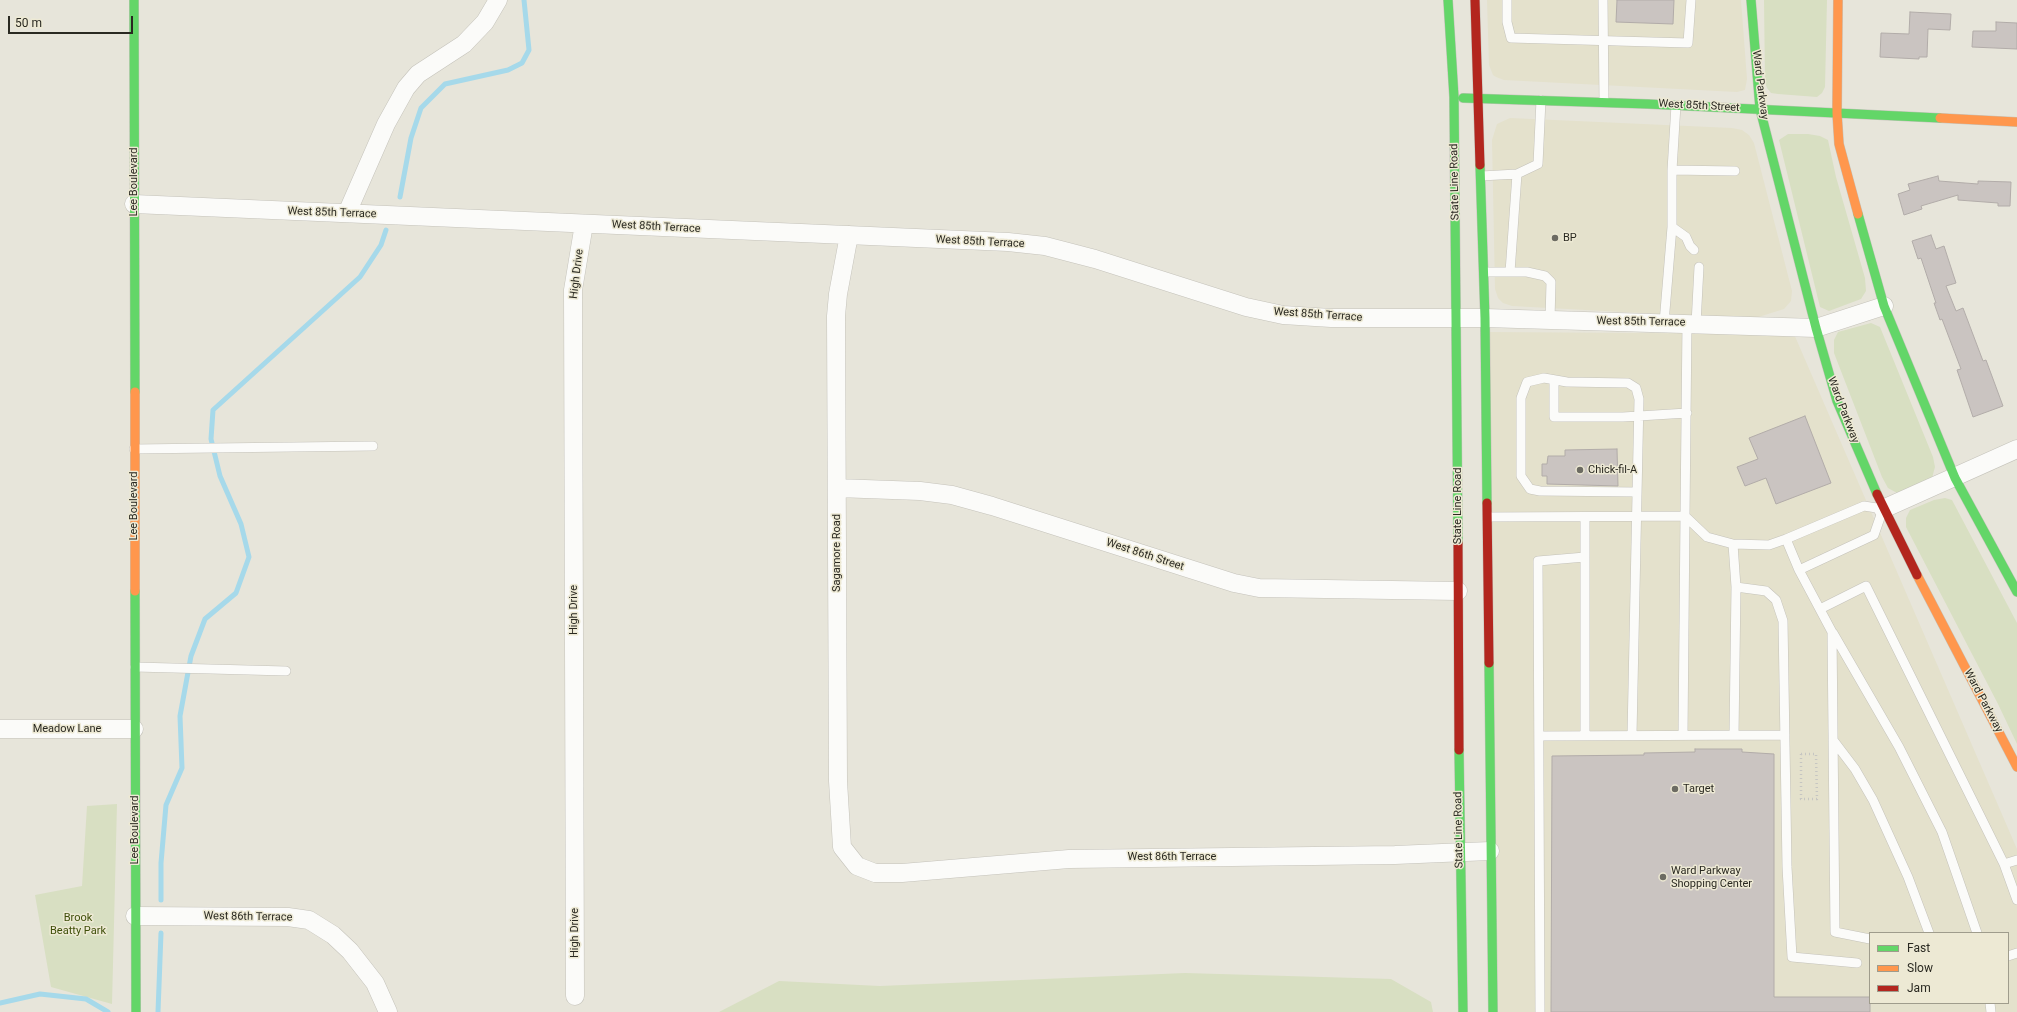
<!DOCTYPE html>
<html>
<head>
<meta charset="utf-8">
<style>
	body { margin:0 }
	#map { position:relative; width:2017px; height:1012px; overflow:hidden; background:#e7e5da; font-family:Roboto,sans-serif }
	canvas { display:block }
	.legend { position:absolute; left:1869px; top:932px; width:140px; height:72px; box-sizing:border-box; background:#ede9d4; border:1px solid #9f9c8c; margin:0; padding:5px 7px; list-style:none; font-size:12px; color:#2a2921 }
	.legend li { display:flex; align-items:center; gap:8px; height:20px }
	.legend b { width:20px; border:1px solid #9f9c8c }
	.scale { position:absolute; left:8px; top:16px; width:125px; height:18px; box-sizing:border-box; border:2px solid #2a2921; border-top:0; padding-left:5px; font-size:12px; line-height:14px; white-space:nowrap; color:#2a2921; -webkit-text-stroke:3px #ede9d4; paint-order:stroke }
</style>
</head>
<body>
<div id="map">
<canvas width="2017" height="1012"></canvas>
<ul class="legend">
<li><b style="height:5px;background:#63d668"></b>Fast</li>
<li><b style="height:5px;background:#ff974d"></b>Slow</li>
<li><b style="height:5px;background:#b3261e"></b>Jam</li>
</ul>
<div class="scale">50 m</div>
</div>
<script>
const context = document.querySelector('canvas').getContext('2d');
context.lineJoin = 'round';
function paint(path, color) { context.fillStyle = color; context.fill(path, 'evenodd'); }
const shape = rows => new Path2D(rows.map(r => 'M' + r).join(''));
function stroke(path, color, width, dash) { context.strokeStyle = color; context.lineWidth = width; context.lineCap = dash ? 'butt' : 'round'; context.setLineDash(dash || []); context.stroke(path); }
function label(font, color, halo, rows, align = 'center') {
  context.font = font + ' Roboto,sans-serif'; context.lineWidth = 3; context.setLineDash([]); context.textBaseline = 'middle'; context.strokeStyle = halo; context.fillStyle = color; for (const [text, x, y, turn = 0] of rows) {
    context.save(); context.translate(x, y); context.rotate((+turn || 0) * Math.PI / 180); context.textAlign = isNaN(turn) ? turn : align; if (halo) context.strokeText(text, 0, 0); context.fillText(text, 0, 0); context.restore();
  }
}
const built = shape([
	[1487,0,1741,0,1747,79,1745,90,1737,92,1504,80,1496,77,1493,75,1489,65],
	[1510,118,1732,128,1742,130,1749,135,1754,143,1792,291,1791,301,1784,309,1752,319,1512,306,1503,303,1498,298,1495,289,1492,140,1497,124],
	[1486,332,1794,334,2017,849,2017,1012,1498,1012],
	[1870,933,2008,933,2008,1003,1870,1003]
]);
const green = shape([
	[1764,0,1827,0,1825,87,1822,93,1817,97,1778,94,1771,93,1767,88,1765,82],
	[1788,134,1808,134,1820,136,1828,140,1836,177,1865,278,1866,291,1861,299,1829,311,1820,307,1779,140],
	[1871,323,1880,327,1933,457,1935,467,1932,478,1897,493,1888,488,1882,477,1834,353,1834,340,1838,332],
	[1945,498,1952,500,2017,623,2017,744,1998,704,1906,527,1906,518,1910,510,1934,500],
	[117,804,112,1004,51,987,35,895,82,886,87,806],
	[1185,973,1391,979,1431,1002,1433,1012,719,1012,779,981,880,986]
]);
const stream = shape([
	[400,197,411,138,421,108,445,84,508,70,522,63,529,50,524,0],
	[161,900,161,863,166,805,182,768,180,716,191,656,205,619,236,593,249,557,241,524,220,476,211,439,213,410,360,277,381,245,386,230],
	[0,1003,40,994,86,999,108,1012],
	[158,1012,161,933]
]);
const building = shape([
	[1617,0,1674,0,1673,24,1616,22,1617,0],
	[1910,12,1951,14,1950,30,1928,29,1927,57,1919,57,1919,59,1880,57,1881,33,1909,34,1910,12],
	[1996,22,2017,23,2017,49,1972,47,1973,31,1996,31,1996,22],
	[1938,176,1939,181,1978,184,1978,181,2011,182,2010,206,1998,206,1998,203,1958,200,1958,195,1921,206,1922,209,1904,215,1898,194,1910,190,1908,184,1938,176],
	[1931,235,1936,249,1944,246,1956,283,1946,286,1956,311,1963,308,1983,361,1986,360,2003,406,1973,417,1957,370,1961,369,1942,319,1940,320,1934,303,1936,303,1921,258,1918,259,1912,241,1931,235],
	[1805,416,1831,483,1776,504,1766,478,1745,486,1737,467,1758,459,1749,438,1805,416],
	[1617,449,1618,486,1547,484,1547,476,1542,476,1542,464,1547,464,1548,456,1565,456,1565,450,1617,449],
	[1695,749,1742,749,1742,752,1774,754,1774,997,1870,997,1870,1012,1551,1012,1552,756,1644,755,1644,753,1695,752,1695,749]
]);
const path = shape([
	[1801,754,1816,754,1817,799,1801,799,1801,754]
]);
const lane = shape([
	[1507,0,1507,22,1511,38,1688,43,1691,0],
	[1603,0,1604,102],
	[1672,170,1735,171],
	[1517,174,1538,164,1541,100],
	[1481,176,1517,174,1510,272],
	[1672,227,1686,237,1690,246,1694,250],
	[1484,272,1527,272,1545,276,1551,282,1550,320],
	[1664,323,1672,227,1672,170,1676,105],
	[1687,323,1685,516,1707,537,1733,544,1769,545,1786,539,1799,570,1832,632,1835,932,1870,939],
	[1696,324,1699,267],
	[1554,380,1554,417,1623,417,1687,413],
	[134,449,373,446],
	[1488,517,1685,516,1683,735],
	[1585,518,1585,736],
	[1786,539,1864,506,1883,509,1874,535,1799,570],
	[1733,544,1736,587,1734,735],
	[1736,587,1766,591,1776,600,1783,621,1787,867,1792,957,1857,963],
	[1820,609,1866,586,2004,864,2017,900],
	[1833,633,1899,747,1942,832,1977,933],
	[135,667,286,671],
	[1632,735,1639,399,1636,388,1628,383,1567,382,1544,378,1527,382,1521,398,1521,476,1530,489,1540,491,1637,492],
	[1540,736,1785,735],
	[1833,740,1855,769,1873,800,1908,877,1929,933],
	[2004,864,2017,860],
	[2008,956,2017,953],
	[1990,1003,1991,1012],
	[1540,1012,1538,561,1585,557]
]);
const street = shape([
	[134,204,1008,242,1045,246,1095,259,1246,307,1283,315,1331,318,1485,318,1816,328,1884,306],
	[347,213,386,124,406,88,418,74,464,44,485,22,498,0],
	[849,235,838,294,836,316,838,781,842,847,857,866,875,873,902,873,1069,859,1395,855,1490,851],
	[837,488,920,491,952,495,992,506,1234,583,1259,588,1458,591],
	[1883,509,2017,449],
	[0,729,134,729],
	[135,916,288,917,309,920,333,935,350,951,375,983,388,1012],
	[575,996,573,290,584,224]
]);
const fast = shape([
	[134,0,135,392],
	[1448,0,1454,97,1458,542],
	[1751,0,1760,109,1816,328,1837,401,1877,494],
	[1463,98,1648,104,1940,118],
	[1480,165,1485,318,1487,503],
	[1858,214,1884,306,1955,478,2017,592],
	[135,591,136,1012],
	[1489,663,1493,1012],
	[1459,750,1463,1012]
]);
const slow = shape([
	[1838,0,1837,113,1839,144,1858,214],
	[1940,118,2017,122],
	[135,392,135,591],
	[1917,575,2017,767]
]);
const jam = shape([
	[1475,0,1480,165],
	[1877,494,1917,575],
	[1487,503,1489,663],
	[1458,542,1459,750]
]);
const markers = [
	[1555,238,4,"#6c6b62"],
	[1580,470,4,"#6c6b62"],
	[1675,789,4,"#6c6b62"],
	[1663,877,4,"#6c6b62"]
];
const streetNames = [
	["Ward Parkway",1760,85,83],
	["West 85th Street",1699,106,3],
	["Lee Boulevard",134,182,-90],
	["State Line Road",1455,182,-91],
	["West 85th Terrace",332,213,2],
	["West 85th Terrace",656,227,3],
	["West 85th Terrace",980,242,3],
	["High Drive",577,274,-83],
	["West 85th Terrace",1318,315,4],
	["West 85th Terrace",1641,322,1],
	["Ward Parkway",1843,410,69],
	["Lee Boulevard",134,506,-90],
	["State Line Road",1458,506,-90],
	["Sagamore Road",837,553,-90],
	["West 86th Street",1145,555,18],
	["High Drive",574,610,-90],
	["Ward Parkway",1983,701,62],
	["Meadow Lane",67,729],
	["Lee Boulevard",135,830,-90],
	["State Line Road",1459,830,-91],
	["West 86th Terrace",1172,857],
	["West 86th Terrace",248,917,1],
	["High Drive",575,933,-90]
];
const poiNames = [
	["BP",1563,238],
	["Chick-fil-A",1588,470],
	["Target",1683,789],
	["Ward Parkway",1671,871],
	["Shopping Center",1671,884]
];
const parkNames = [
	["Brook",78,918],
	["Beatty Park",78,931]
];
paint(built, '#e4e1cc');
paint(green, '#d8dfc2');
stroke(stream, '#a6d9ea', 5);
paint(building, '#cac4c1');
stroke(building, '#b2aca9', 1);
stroke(lane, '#c4c2ba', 10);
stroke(street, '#c4c2ba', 19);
stroke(fast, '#c4c2ba', 10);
stroke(slow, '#c4c2ba', 10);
stroke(jam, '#c4c2ba', 10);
stroke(path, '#c6c6c2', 2.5, [1, 3]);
stroke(lane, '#fbfbf9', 9);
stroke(street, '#fbfbf9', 18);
stroke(fast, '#63d668', 9);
stroke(slow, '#ff974d', 9);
stroke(jam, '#b3261e', 9);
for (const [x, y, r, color] of markers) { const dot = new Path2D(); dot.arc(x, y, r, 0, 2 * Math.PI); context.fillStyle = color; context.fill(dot); stroke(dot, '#ede9d4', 1.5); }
label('11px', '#2a2921', '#ede9d4', streetNames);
label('11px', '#2a2921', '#ede9d4', poiNames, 'left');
label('11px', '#3e4e08', '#ede9d4', parkNames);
</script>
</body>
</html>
